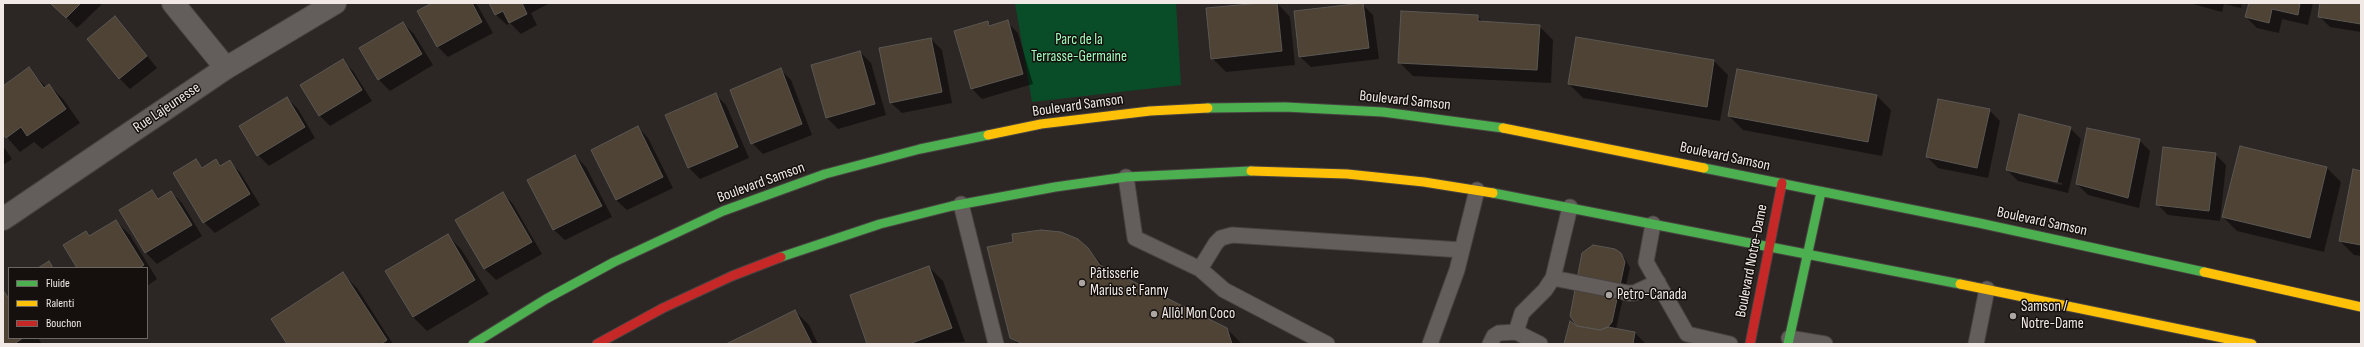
<!DOCTYPE html>
<html>
<head>
<meta charset="utf-8">
<style>
	body { margin:0 }
	#map { position:relative; width:2364px; height:347px; overflow:hidden; background:#2c2724; font-family:"Sofia Sans Condensed",sans-serif }
	canvas { display:block }
	.frame { position:absolute; inset:0; border:4px solid #f1e9e6; pointer-events:none }
	.legend { position:absolute; left:8px; top:267px; width:140px; height:72px; box-sizing:border-box; background:#15100e; border:1px solid #6d6764; margin:0; padding:5px 7px; list-style:none; font-size:12px; color:#f1e9e6 }
	.legend li { display:flex; align-items:center; gap:8px; height:20px }
	.legend b { width:20px; border:1px solid #6d6764 }
</style>
</head>
<body>
<div id="map">
<canvas width="2364" height="347"></canvas>
<div class="frame"></div>
<ul class="legend">
<li><b style="height:5px;background:#4caf50"></b>Fluide</li>
<li><b style="height:5px;background:#ffc107"></b>Ralenti</li>
<li><b style="height:5px;background:#c62828"></b>Bouchon</li>
</ul>
</div>
<script>
const context = document.querySelector('canvas').getContext('2d');
context.lineJoin = 'round';
function paint(path, color) { context.fillStyle = color; context.fill(path, 'evenodd'); }
const shape = rows => new Path2D(rows.map(r => 'M' + r).join(''));
function stroke(path, color, width, dash) { context.strokeStyle = color; context.lineWidth = width; context.lineCap = dash ? 'butt' : 'round'; context.setLineDash(dash || []); context.stroke(path); }
function label(font, color, halo, rows, align = 'center') {
  context.font = font + ' "Sofia Sans Condensed",sans-serif'; context.lineWidth = 3; context.setLineDash([]); context.textBaseline = 'middle'; context.strokeStyle = halo; context.fillStyle = color; for (const [text, x, y, turn = 0] of rows) {
    context.save(); context.translate(x, y); context.rotate((+turn || 0) * Math.PI / 180); context.textAlign = isNaN(turn) ? turn : align; if (halo) context.strokeText(text, 0, 0); context.fillText(text, 0, 0); context.restore();
  }
}
const green = shape([
	[1015,3,1176,3,1181,85,1032,102]
]);
const shadow = shape([
	[52,3,102,3,102,4,77,28],
	[434,3,476,3,493,33,448,57,437,46],
	[490,3,550,3,531,13,537,25,521,34,510,23,507,25,496,15],
	[1272,3,1277,3,1290,17,1295,65,1226,72,1212,58],
	[2189,3,2242,3,2241,8,2224,4,2222,12],
	[2250,3,2313,3,2308,25,2282,19,2279,33,2257,28,2246,17],
	[2321,3,2361,3,2361,32,2330,27,2319,16],
	[1362,4,1373,15,1379,59,1311,67,1300,57],
	[1477,16,1484,23,1539,26,1553,40,1551,83,1413,76,1399,62],
	[115,17,157,68,130,89,119,78],
	[988,22,991,26,1007,22,1018,33,1033,84,982,99,971,88],
	[403,23,414,34,433,65,390,91,379,80,361,49],
	[1577,38,1714,61,1728,75,1720,121,1583,98,1569,84],
	[931,39,942,50,952,103,902,113,891,103],
	[860,52,871,63,886,115,838,129,827,118,813,66],
	[342,60,353,71,372,101,330,126,319,115],
	[29,69,46,87,49,85,63,99,80,123,42,149,34,142,20,152,3,133,3,87],
	[781,70,791,80,812,135,763,154,752,143],
	[715,94,726,105,749,158,700,179,689,168,666,115],
	[1877,96,1891,110,1882,156,1743,130,1729,116],
	[287,98,298,109,315,138,269,166,258,155],
	[1989,110,2000,121,1988,178,1938,168,1927,157],
	[638,127,648,138,673,188,627,210,616,200],
	[2070,128,2081,139,2068,193,2018,181,2007,170],
	[2018,172,2062,183,2062,185,2018,174],
	[2139,140,2150,151,2139,208,2088,195,2077,184],
	[3,146,12,159,3,165],
	[2215,154,2226,165,2220,221,2168,215,2157,204],
	[575,156,586,167,612,217,565,240,554,230],
	[196,160,204,168,216,160,222,166,229,162,240,172,260,205,215,233,204,222],
	[2327,168,2341,182,2324,252,2237,231,2223,217],
	[2361,172,2361,256,2354,255,2340,241],
	[152,191,160,199,171,192,182,203,202,236,157,264,146,253,120,210],
	[503,193,513,204,542,254,496,280,485,269,456,220],
	[116,221,130,235,157,279,147,286,147,268,78,268,85,232,90,237],
	[447,235,461,249,489,294,427,331,413,317],
	[1088,249,1107,270,1226,328,1242,344,1018,344,1011,337],
	[1620,253,1626,260,1630,268,1616,329,1635,333,1646,344,1565,344,1581,329],
	[929,267,943,281,965,342,868,344],
	[343,274,357,288,393,344,288,344],
	[3,292,9,298,9,338,38,338,42,344,3,344],
	[795,311,809,325,818,344,728,344]
]);
const building = shape([
	[50,3,81,3,66,18,50,3],
	[432,3,472,3,482,22,437,47,417,11,432,3],
	[489,3,522,3,527,14,509,23,503,11,495,15,489,3],
	[1261,3,1277,3,1282,51,1211,59,1206,8,1261,3],
	[1363,3,1369,48,1299,57,1294,11,1363,3],
	[2249,3,2300,3,2298,15,2272,9,2269,23,2245,17,2249,3],
	[2320,3,2361,3,2361,24,2318,17,2320,3],
	[1401,11,1478,15,1478,21,1540,25,1537,70,1398,63,1401,11],
	[115,16,147,56,119,79,87,39,115,16],
	[1008,20,1023,74,971,89,954,31,988,21,989,26,1008,20],
	[403,22,422,54,378,80,359,48,403,22],
	[1576,37,1714,60,1707,107,1568,84,1576,37],
	[931,38,942,92,890,103,879,48,931,38],
	[860,51,875,104,826,118,811,65,860,51],
	[343,59,362,90,319,116,300,85,343,59],
	[29,67,44,88,49,84,66,109,27,136,21,127,6,138,3,134,3,86,29,67],
	[781,68,802,124,751,144,730,90,781,68],
	[1737,69,1877,95,1868,142,1728,116,1737,69],
	[716,93,738,147,688,168,665,115,716,93],
	[287,97,305,127,257,156,239,126,287,97],
	[1938,99,1990,109,1977,168,1926,157,1938,99],
	[2019,114,2071,127,2057,182,2006,170,2019,114],
	[638,126,663,177,616,200,591,150,638,126],
	[2087,128,2140,139,2128,198,2076,184,2087,128],
	[2240,146,2327,167,2310,238,2222,217,2240,146],
	[2163,147,2216,153,2209,211,2156,205,2163,147],
	[575,155,602,206,553,230,527,180,575,155],
	[196,159,202,168,216,159,220,166,230,160,250,194,203,223,173,173,196,159],
	[2353,169,2361,171,2361,245,2339,241,2353,169],
	[152,190,158,199,171,191,192,225,145,253,119,210,152,190],
	[503,192,532,242,484,269,455,220,503,192],
	[116,220,144,265,139,268,77,268,63,245,86,231,89,236,116,220],
	[1041,230,1061,232,1078,239,1088,248,1100,265,1227,328,1232,344,1023,344,1010,338,987,247,1013,242,1012,234,1041,230],
	[448,234,475,280,413,317,385,271,448,234],
	[1593,245,1615,249,1621,253,1625,262,1612,322,1608,327,1600,330,1577,326,1570,316,1582,253,1593,245],
	[49,261,53,268,38,268,49,261],
	[929,266,952,328,909,344,867,344,850,295,929,266],
	[343,272,387,340,381,344,287,344,271,319,343,272],
	[3,290,9,299,9,338,23,338,14,344,3,344,3,290],
	[795,310,812,344,726,344,755,330,795,310],
	[1570,321,1577,326,1600,330,1608,327,1635,332,1633,344,1564,344,1570,321]
]);
const lane = shape([
	[1126,177,1135,238,1200,269,1224,290,1327,344],
	[961,204,996,344],
	[1653,224,1646,262,1687,334,1730,344],
	[1200,269,1216,243,1221,238,1232,235,1462,250],
	[1553,278,1628,293,1634,293,1658,282],
	[1789,338,1825,344],
	[1430,344,1457,270,1477,190],
	[1490,344,1494,336,1499,333,1516,332],
	[1540,344,1516,332,1522,313,1545,290,1553,278,1570,207],
	[1976,344,1987,289]
]);
const street = shape([
	[173,3,226,68],
	[3,219,226,68,335,3]
]);
const fast = shape([
	[1208,108,1285,107,1383,112,1503,128],
	[1704,168,1979,223,2204,272],
	[1493,193,1960,284],
	[781,257,880,224,952,206,1055,187,1126,177,1251,171],
	[473,344,546,299,614,262,723,211,825,174,920,149,988,135],
	[1788,344,1821,192]
]);
const slow = shape([
	[1503,128,1704,168],
	[988,135,1041,124,1150,111,1208,108],
	[1251,171,1347,174,1424,182,1493,193],
	[2204,272,2361,307],
	[1960,284,2252,344]
]);
const jam = shape([
	[597,344,663,308,732,276,781,257],
	[1750,344,1782,183]
]);
const markers = [
	[1082,283,4,"#aca5a2"],
	[1609,295,4,"#aca5a2"],
	[1154,314,4,"#aca5a2"],
	[2013,316,4,"#aca5a2"]
];
const parkNames = [
	["Parc de la",1079,40],
	["Terrasse-Germaine",1079,57]
];
const streetNames = [
	["Boulevard Samson",1405,101,6],
	["Boulevard Samson",1078,106,-8],
	["Rue Lajeunesse",167,108,-34],
	["Boulevard Samson",1725,157,12],
	["Boulevard Samson",761,183,-20],
	["Boulevard Samson",2042,222,12],
	["Boulevard Notre-Dame",1752,261,-79]
];
const poiNames = [
	["Pâtisserie",1090,274],
	["Marius et Fanny",1090,291],
	["Petro-Canada",1617,295],
	["Samson /",2021,307],
	["Notre-Dame",2021,324],
	["Allô! Mon Coco",1162,314]
];
paint(green, '#094d28');
paint(shadow, '#0007');
paint(building, '#4e4334');
stroke(building, '#5b5753', 1);
stroke(lane, '#484341', 17);
stroke(street, '#484341', 24);
stroke(fast, '#484341', 11);
stroke(slow, '#484341', 11);
stroke(jam, '#484341', 11);
stroke(lane, '#635e5c', 15);
stroke(street, '#635e5c', 22);
stroke(fast, '#4caf50', 9);
stroke(slow, '#ffc107', 9);
stroke(jam, '#c62828', 9);
for (const [x, y, r, color] of markers) { const dot = new Path2D(); dot.arc(x, y, r, 0, 2 * Math.PI); context.fillStyle = color; context.fill(dot); stroke(dot, '#15100e', 1.5); }
label('15px', '#a0fbbb', '#15100e', parkNames);
label('15px', '#f1e9e6', '#15100e', streetNames);
label('15px', '#f1e9e6', '#15100e', poiNames, 'left');
</script>
</body>
</html>
